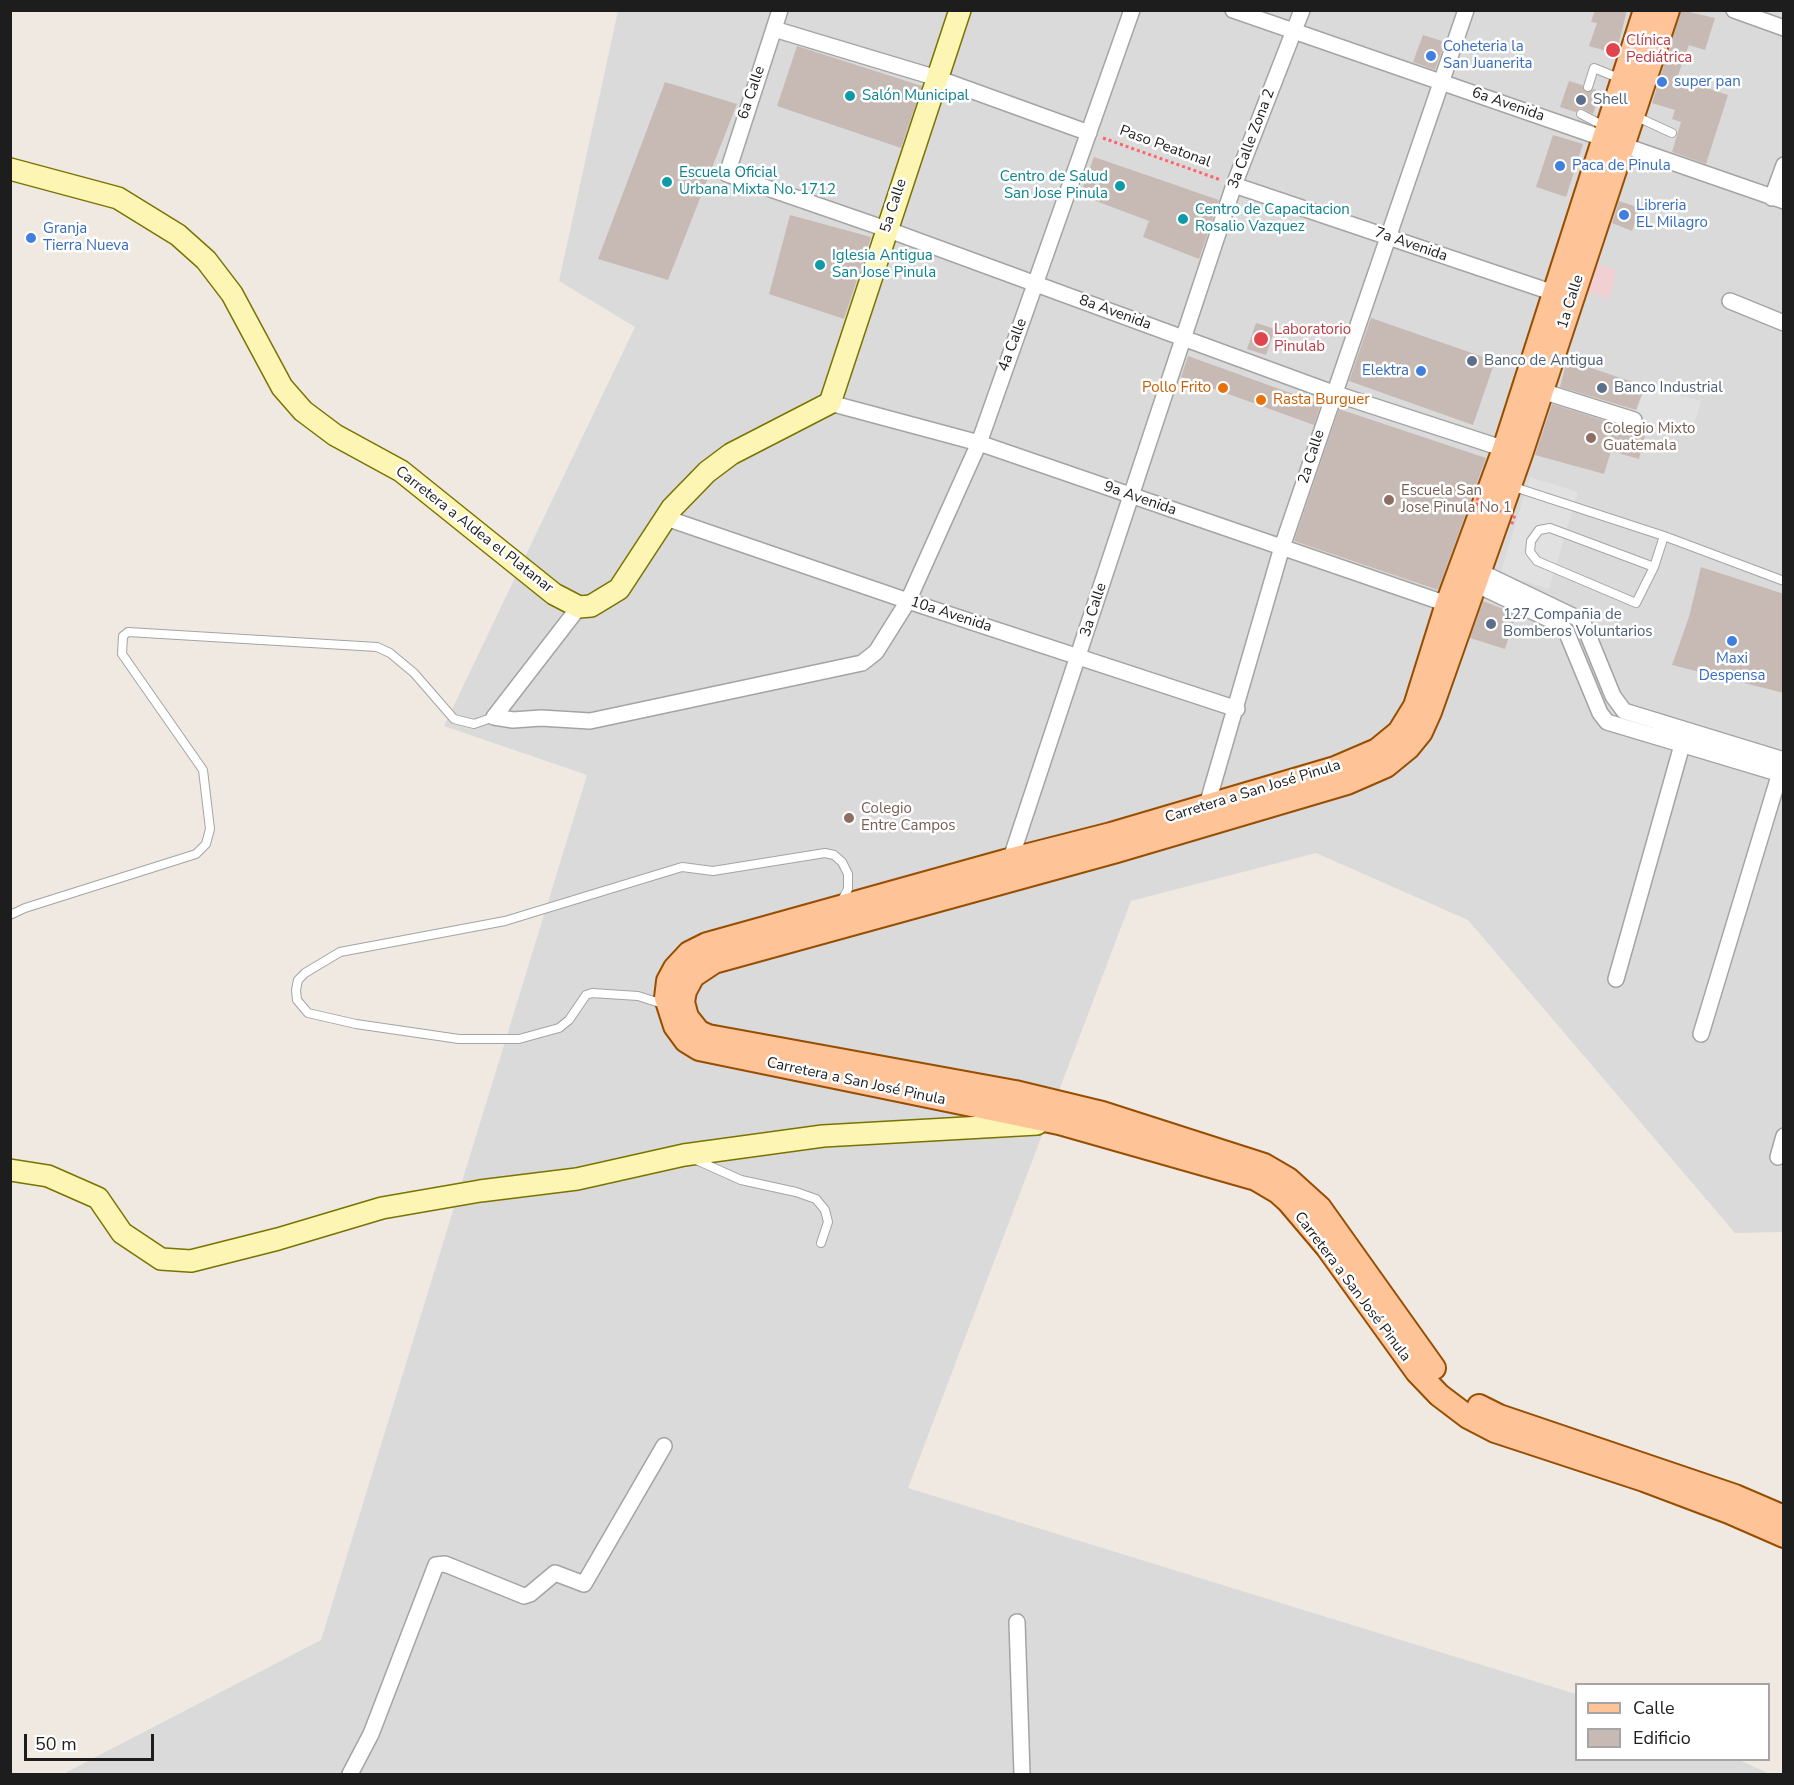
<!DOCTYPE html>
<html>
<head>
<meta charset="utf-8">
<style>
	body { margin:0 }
	#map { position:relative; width:1794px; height:1785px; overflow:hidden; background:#efe9e2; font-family:"Nunito Sans",sans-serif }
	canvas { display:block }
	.frame { position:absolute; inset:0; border:12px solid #1d1d1d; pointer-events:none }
	.legend { position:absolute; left:1575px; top:1683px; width:195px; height:78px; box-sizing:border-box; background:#fff; border:2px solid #a5a5a5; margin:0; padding:8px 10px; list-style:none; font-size:18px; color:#1d1d1d }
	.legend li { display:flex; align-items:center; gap:12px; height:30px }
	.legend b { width:30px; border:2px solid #a5a5a5 }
	.scale { position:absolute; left:24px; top:1734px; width:130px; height:27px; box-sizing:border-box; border:3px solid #1d1d1d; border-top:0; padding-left:8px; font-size:18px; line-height:21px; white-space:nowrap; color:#1d1d1d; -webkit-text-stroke:4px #fff; paint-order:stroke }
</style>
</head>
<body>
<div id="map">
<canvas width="1794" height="1785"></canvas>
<div class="frame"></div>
<ul class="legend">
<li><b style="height:8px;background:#ffc398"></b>Calle</li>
<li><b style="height:16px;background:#c7bab5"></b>Edificio</li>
</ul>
<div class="scale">50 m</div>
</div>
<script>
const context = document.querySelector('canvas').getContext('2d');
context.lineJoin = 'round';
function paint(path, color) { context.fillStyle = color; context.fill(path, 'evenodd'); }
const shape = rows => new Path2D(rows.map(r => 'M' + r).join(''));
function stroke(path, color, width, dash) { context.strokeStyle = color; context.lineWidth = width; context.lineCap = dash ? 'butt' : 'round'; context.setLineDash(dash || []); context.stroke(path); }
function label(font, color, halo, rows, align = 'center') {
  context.font = font + ' "Nunito Sans",sans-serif'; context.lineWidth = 5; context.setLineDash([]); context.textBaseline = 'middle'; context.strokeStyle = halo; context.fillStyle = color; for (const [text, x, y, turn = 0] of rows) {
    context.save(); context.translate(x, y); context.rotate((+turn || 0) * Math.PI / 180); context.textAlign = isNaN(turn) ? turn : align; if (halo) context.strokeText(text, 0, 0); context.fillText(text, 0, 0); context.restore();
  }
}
const residential = shape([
	[618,11,1783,11,1783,1232,1735,1233,1468,920,1316,853,1131,901,908,1488,1576,1694,1576,1760,1739,1760,1770,1774,63,1774,321,1640,587,775,444,726,635,327,559,281]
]);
const commercial = shape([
	[1594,263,1616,270,1609,299,1585,291]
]);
const parking = shape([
	[1645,386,1701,401,1691,435,1634,420],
	[1530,477,1578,492,1549,589,1500,574]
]);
const building = shape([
	[1595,10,1627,10,1616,54,1589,46,1597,23,1591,22],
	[1681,10,1715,18,1705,50,1689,45,1677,78,1728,95,1706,164,1672,152,1681,122,1672,119,1675,110,1652,103],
	[1423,35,1445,42,1435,70,1413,62],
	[797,46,922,86,901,148,777,106],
	[1569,81,1582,85,1586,92,1594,89,1601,92,1593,114,1581,108,1575,112,1560,107],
	[665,82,737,104,668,280,598,259],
	[1553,135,1583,144,1566,197,1536,187],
	[1094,157,1219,200,1199,259,1143,237,1149,221,1080,195],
	[1619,201,1640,208,1632,231,1612,223],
	[790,215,871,237,844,319,769,294],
	[1371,318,1495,361,1473,425,1349,381],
	[1256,323,1275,329,1266,355,1247,349],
	[1188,356,1321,404,1314,425,1181,377],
	[1567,360,1645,386,1636,410,1560,387],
	[1552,404,1631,429,1637,429,1643,423,1648,424,1639,459,1611,451,1604,474,1535,455],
	[1339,409,1486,458,1438,590,1294,541],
	[1701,567,1784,594,1784,693,1672,665,1689,617],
	[1483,601,1516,614,1505,649,1470,638]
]);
const path = shape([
	[1103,138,1221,180]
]);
const lane = shape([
	[1588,87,1594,68,1621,79],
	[1581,114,1606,127],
	[1635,116,1672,133],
	[1511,486,1664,536,1784,581],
	[1654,567,1550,528,1539,530,1531,541,1530,552,1537,561,1636,603,1654,567,1664,536],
	[10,915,25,908,196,854,206,844,210,829,203,770,122,654,123,636,128,632,377,647,390,653,414,673,454,719,474,724,494,717],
	[663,1004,638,996,592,993,586,995,569,1020,559,1028,519,1039,459,1039,356,1024,308,1013,297,1000,296,990,298,980,305,973,340,952,505,921,682,867,713,871,825,853,834,855,842,862,848,874,848,889,841,902],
	[694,1159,741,1180,796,1192,816,1199,825,1210,828,1222,821,1243]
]);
const street = shape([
	[780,10,727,174,886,229,1333,393,1511,451],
	[1233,10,1784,201],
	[1734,10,1784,28],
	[774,29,937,78,1089,133],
	[1234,185,1554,293],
	[1772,198,1784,165],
	[1730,301,1784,323],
	[1542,391,1634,420],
	[830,403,979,443,1447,604],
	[666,518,908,601,1237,709],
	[1479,571,1577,618,1584,625,1613,696,1624,711,1784,760],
	[1475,584,1561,625,1566,631,1600,713,1607,722,1784,775],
	[494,717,513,720,541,718,590,721,862,663,876,652,908,601,979,443,1132,10],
	[494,717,579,607],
	[1207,805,1282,547,1466,10],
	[1008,867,1234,185,1302,10],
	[1616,979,1682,745],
	[1701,1034,1782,766],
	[1778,1157,1784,1136],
	[1017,1622,1022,1774],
	[350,1774,371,1734,436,1565,445,1564,524,1596,530,1594,555,1573,584,1584,664,1446]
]);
const secondary = shape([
	[10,169,118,198,178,235,206,260,232,294,282,387,303,411,335,435,401,471,554,594,579,607,591,606,619,589,672,508,707,472,731,454,830,403,960,10],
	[10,1170,48,1176,98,1198,122,1233,161,1259,191,1261,278,1239,382,1208,480,1191,577,1179,684,1155,823,1136,1037,1124]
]);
const primary = shape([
	[1645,10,1504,449,1447,604,1415,706,1399,732,1377,750,1335,768,1111,834,1005,861,707,944,689,953,675,968,668,981,666,998,675,1026,686,1041,699,1049,1059,1123,1256,1179,1278,1192,1288,1201,1327,1247,1417,1372,1439,1395,1468,1417,1495,1431,1644,1480,1729,1512,1784,1536],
	[1434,1368,1320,1208,1288,1179,1264,1165,1102,1113,1015,1092,708,1036,699,1032,687,1017,683,1002,685,991,693,976,714,962,1117,851,1347,783,1386,766,1408,748,1421,732,1430,712,1521,454,1668,10],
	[1479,1406,1499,1416,1735,1496,1784,1517]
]);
const pathBridge = shape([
	[1480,492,1476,504,1515,515,1511,526]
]);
const markers = [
	[1613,50,8,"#e0444e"],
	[1431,56,6,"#3f7fe0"],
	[1662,82,6,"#3f7fe0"],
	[850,96,6,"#0f9aa8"],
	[1581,100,6,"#5c6f8a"],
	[1560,166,6,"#3f7fe0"],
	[667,182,6,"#0f9aa8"],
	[1120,186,6,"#0f9aa8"],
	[1624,215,6,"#3f7fe0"],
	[1183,219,6,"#0f9aa8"],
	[31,238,6,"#3f7fe0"],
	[820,265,6,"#0f9aa8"],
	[1261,339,8,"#e0444e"],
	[1472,361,6,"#5c6f8a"],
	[1421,371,6,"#3f7fe0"],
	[1223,388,6,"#e8710a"],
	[1602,388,6,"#5c6f8a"],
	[1261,400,6,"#e8710a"],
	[1591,438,6,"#8d6e63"],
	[1389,500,6,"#8d6e63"],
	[1491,624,6,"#5c6f8a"],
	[1732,641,6,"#3f7fe0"],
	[849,818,6,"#8d6e63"]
];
const healthNames = [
	["Clínica",1626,41],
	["Pediátrica",1626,58],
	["Laboratorio",1274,330],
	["Pinulab",1274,347]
];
const shopNames = [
	["Coheteria la",1443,47],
	["San Juanerita",1443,64],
	["super pan",1674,82],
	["Paca de Pinula",1572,166],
	["Libreria",1636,206],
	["EL Milagro",1636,223],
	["Granja",43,229],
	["Tierra Nueva",43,246],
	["Elektra",1409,371,"right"],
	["Maxi",1732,659,"center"],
	["Despensa",1732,676,"center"]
];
const streetNames = [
	["6a Calle",752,93,-71],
	["6a Avenida",1508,105,19],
	["3a Calle Zona 2",1252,139,-69],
	["Paso Peatonal",1165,147,20],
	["5a Calle",894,206,-72],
	["7a Avenida",1411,245,19],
	["1a Calle",1571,302,-72],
	["8a Avenida",1115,313,20],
	["4a Calle",1013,345,-69],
	["2a Calle",1312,457,-72],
	["9a Avenida",1140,499,19],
	["Carretera a Aldea el Platanar",474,530,38],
	["3a Calle",1094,610,-72],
	["10a Avenida",951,615,18],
	["Carretera a San José Pinula",1253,792,-17],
	["Carretera a San José Pinula",856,1082,12],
	["Carretera a San José Pinula",1352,1287,53]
];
const cultureNames = [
	["Salón Municipal",862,96],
	["Escuela Oficial",679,173],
	["Urbana Mixta No. 1712",679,190],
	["Centro de Salud",1108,177,"right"],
	["San Jose Pinula",1108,194,"right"],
	["Centro de Capacitacion",1195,210],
	["Rosalio Vazquez",1195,227],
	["Iglesia Antigua",832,256],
	["San Jose Pinula",832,273]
];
const serviceNames = [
	["Shell",1593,100],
	["Banco de Antigua",1484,361],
	["Banco Industrial",1614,388],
	["127 Compañia de",1503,615],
	["Bomberos Voluntarios",1503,632]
];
const foodNames = [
	["Pollo Frito",1211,388],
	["Rasta Burguer",1273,400,"left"]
];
const educationNames = [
	["Colegio Mixto",1603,429],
	["Guatemala",1603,446],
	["Escuela San",1401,491],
	["Jose Pinula No 1",1401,508],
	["Colegio",861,809],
	["Entre Campos",861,826]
];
paint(residential, '#dbdada');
paint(commercial, '#f1d0d4');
paint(parking, '#e1e1e1');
paint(building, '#c7bab5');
stroke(lane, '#a4a4a4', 10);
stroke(street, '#a4a4a4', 18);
stroke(secondary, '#797300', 24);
stroke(primary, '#974e00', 26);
stroke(path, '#ff646b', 3, [3, 3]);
stroke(lane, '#fff', 8);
stroke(street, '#fff', 15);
stroke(secondary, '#fdf5b3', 21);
stroke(primary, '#ffc398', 22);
stroke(pathBridge, '#ff646b', 3, [3, 3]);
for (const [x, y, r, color] of markers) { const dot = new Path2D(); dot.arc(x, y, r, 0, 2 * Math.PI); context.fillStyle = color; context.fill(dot); stroke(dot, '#fff', 2); }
label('15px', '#be3a42', '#fff', healthNames, 'left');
label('15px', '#366cbe', '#fff', shopNames, 'left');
label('15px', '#1d1d1d', '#fff', streetNames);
label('15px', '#0d838f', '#fff', cultureNames, 'left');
label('15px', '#4e5e75', '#fff', serviceNames, 'left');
label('15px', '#c56008', '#fff', foodNames, 'right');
label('15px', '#785e54', '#fff', educationNames, 'left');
</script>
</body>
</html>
